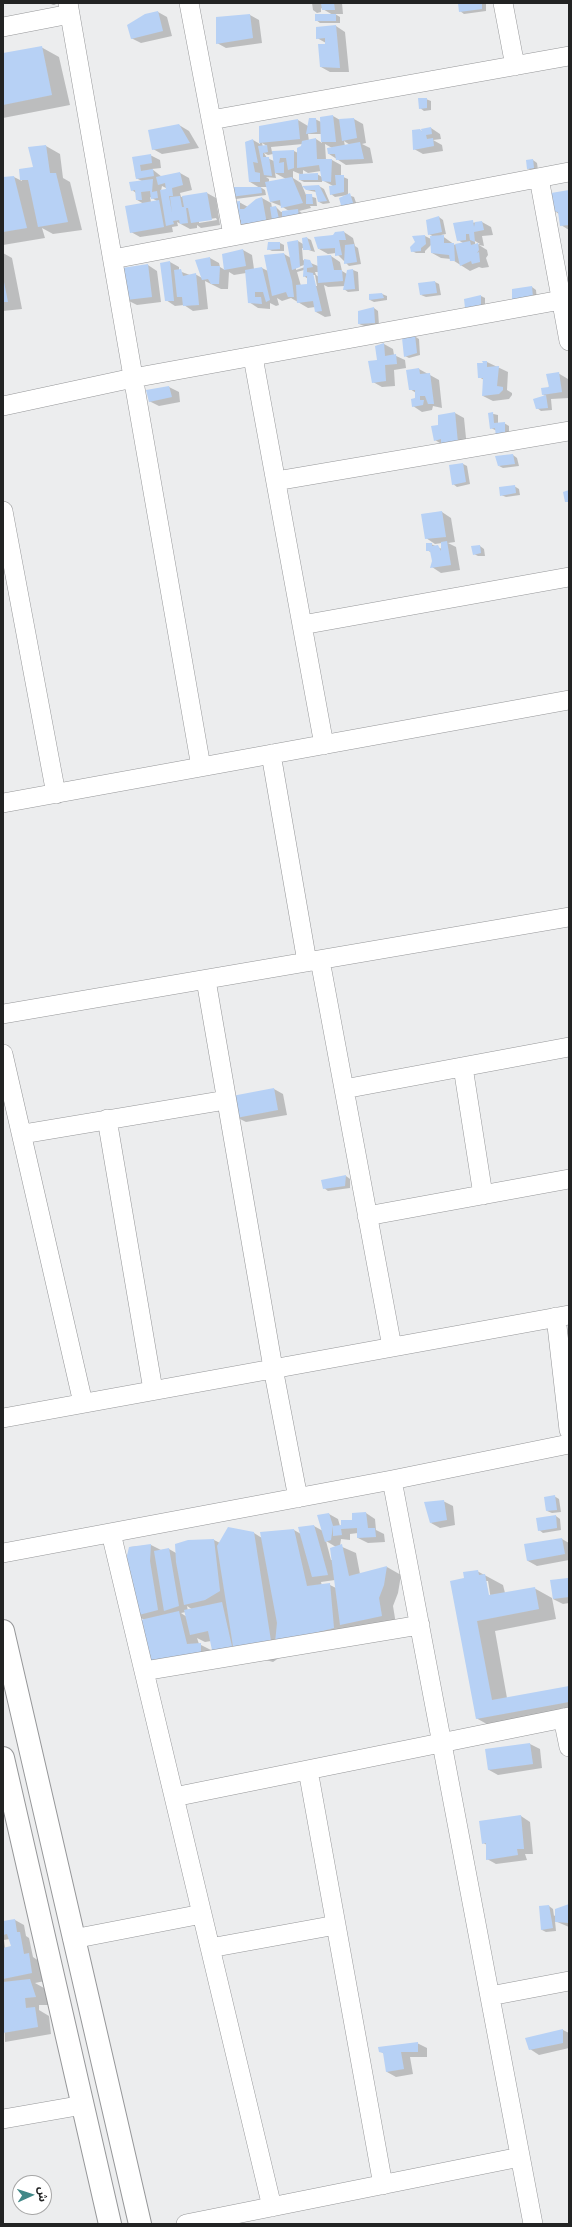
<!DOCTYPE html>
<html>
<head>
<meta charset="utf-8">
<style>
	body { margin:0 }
	#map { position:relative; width:572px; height:2227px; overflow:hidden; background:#ecedee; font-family:Barlow,"Noto Sans Arabic",sans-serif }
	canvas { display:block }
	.frame { position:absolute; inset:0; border:4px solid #222323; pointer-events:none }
	.north { position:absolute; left:12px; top:2175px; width:40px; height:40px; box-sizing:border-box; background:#fff; border:1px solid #a7a7a7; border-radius:50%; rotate:87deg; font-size:11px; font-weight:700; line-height:16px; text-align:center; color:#222323 }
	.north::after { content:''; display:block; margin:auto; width:14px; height:18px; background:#408887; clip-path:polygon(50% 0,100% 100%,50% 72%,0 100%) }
</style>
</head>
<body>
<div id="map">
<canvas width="572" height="2227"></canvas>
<div class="frame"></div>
<div class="north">ش</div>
</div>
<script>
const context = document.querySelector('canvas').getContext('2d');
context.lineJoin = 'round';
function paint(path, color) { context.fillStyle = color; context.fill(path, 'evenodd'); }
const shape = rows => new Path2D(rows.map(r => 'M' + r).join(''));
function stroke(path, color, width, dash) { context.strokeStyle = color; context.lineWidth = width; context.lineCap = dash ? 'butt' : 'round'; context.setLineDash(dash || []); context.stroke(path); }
const shadow = shape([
	[49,3,53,3,56,5,53,5],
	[312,3,342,3,343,14,335,14,340,17,340,23,320,23,316,20,333,15,321,8,321,12,317,13,313,10],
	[462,3,486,3,486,11,464,14,460,11],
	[158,12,167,17,172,36,141,43,131,38],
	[250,15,259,20,262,43,226,48,217,43],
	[336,26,345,32,349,72,330,72,321,67,326,43,317,38],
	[41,47,59,57,70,105,3,118,3,54],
	[426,99,431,101,431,110,424,111,420,108],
	[333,116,340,120,354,119,363,124,366,143,362,144,370,148,373,163,346,165,329,154,332,148,325,144,326,160,332,160,341,165,341,176,348,179,348,195,354,197,358,208,347,210,348,195,335,197,331,194,333,186,322,180,322,182,304,182,300,180,300,174,293,171,293,178,301,183,306,195,316,198,317,206,310,206,311,208,299,211,302,213,303,219,244,227,235,221,239,202,248,207,256,200,262,198,271,203,267,187,260,187,265,190,266,195,236,199,231,197,260,188,250,182,246,142,253,140,260,144,260,127,298,120,308,126,315,119,321,122,321,118],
	[308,134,321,134,322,143,316,139,309,141],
	[344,141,350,145,345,146],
	[262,143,267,146,263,147],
	[303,144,298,153,294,151,272,152,271,147],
	[264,153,268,155,273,154,274,161,267,158],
	[303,170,308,173,321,171,322,177,317,174,303,175],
	[275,173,286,179,269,182,269,179,266,177,276,178],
	[271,202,281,206,289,211,281,212,276,207,272,208],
	[179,125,189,131,199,148,162,154,153,149],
	[431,128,440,134,441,139,433,140,442,145,443,151,423,154,414,149,420,130,423,132],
	[46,146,60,154,63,178,70,182,82,230,53,234,42,228,45,238,3,245,3,178,14,177,22,181,20,170,34,168],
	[150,155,160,160,161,168,152,169,162,177,180,173,189,178,192,190,180,193,181,197,207,193,216,198,220,225,201,228,197,225,197,228,190,229,177,222,178,226,172,227,173,232,140,237,131,232,144,204,137,200,136,193,132,190,142,181,136,178,133,158],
	[162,186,168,189,161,191],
	[150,197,157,201,151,202],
	[216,218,217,220,199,223,199,221],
	[533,160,537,163,538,170,532,171,528,168],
	[319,186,324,189,330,203,323,204,319,202,316,192,307,190],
	[569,191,569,230,561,225,559,214,553,210],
	[439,217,443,220,446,234,441,235,455,245,463,243,458,240,454,224,482,222,491,227,493,235,482,236,484,246,479,245,487,250,488,255,486,258,489,267,482,268,479,267,470,271,451,259,441,258,432,253,431,245,425,251,425,253,416,253,412,251,425,236,431,239,434,237,429,234],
	[475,241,480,244,475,245],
	[344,232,353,238,355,246,358,248,361,264,349,266,336,253,328,254,319,249,333,236],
	[307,238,311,240,315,252,302,248,303,260,318,266,331,256,340,262,342,271,347,274,348,271,353,270,358,272,359,291,348,292,344,289,345,286,328,287,324,285,331,316,325,317,316,312,315,307,308,308,291,298,282,301,277,298,279,305,276,306,270,303,270,309,258,308,249,302,246,273,234,275,229,272,228,289,221,289,205,281,208,309,193,311,184,305,175,306,166,300,170,262,179,267,179,271,190,275,195,274,202,278,210,258,219,263,220,267,225,270,223,255,243,250,252,255,254,269,262,268,268,271,284,254,291,258,298,241,303,244],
	[304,265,305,267,296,270,296,268],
	[304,270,304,276,308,279,308,285,301,286,297,272],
	[315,272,318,272,319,277,316,275],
	[313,275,315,275,317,286,315,286],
	[280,243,284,245,284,251,272,251,268,249],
	[3,253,12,258,22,309,3,311],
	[148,265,157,271,161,302,137,305,127,300],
	[435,282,439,284,441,295,426,297,421,295],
	[532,287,536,290,537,300,517,302],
	[382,294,387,296,387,300,374,302,370,300,370,295],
	[481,296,485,298,485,307,471,310],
	[374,308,378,311,379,325,364,326,359,324],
	[414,336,419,339,420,355,409,358,405,356],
	[384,344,393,349,394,355,405,360,406,368,394,370,395,386,382,387,373,382],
	[487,362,508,372,507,390,512,393,512,395,509,399,493,401,483,396,484,380,479,377,478,364],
	[419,369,439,380,442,408,433,406,432,410,422,412,413,406,416,393,410,389],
	[558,373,568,379,569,398,551,399,552,410,541,411,537,408,546,396,543,395],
	[169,387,179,392,180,402,159,406,149,401,148,391],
	[455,413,464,418,467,448,451,450,435,440,439,426],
	[489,413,498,415,498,424,504,423,509,426,509,437,491,428],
	[513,455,517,458,519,466,503,468,499,466],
	[463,464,467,466,470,484,457,487,453,484],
	[514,486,519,489,520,495,506,497,501,495],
	[442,512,451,518,455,542,448,543,456,547,460,570,441,573,432,567,433,561,432,553,427,550,431,544,442,549,442,543,435,544,426,538],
	[480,546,484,549,485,556,478,556,474,554],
	[274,1089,283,1094,287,1115,246,1122,236,1117],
	[346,1176,350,1179,350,1188,328,1191,324,1188],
	[554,1496,559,1499,561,1512,552,1513,547,1511],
	[443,1501,453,1506,455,1525,440,1528,431,1523],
	[366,1513,375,1519,376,1530,384,1534,385,1542,368,1543,358,1538,358,1533,350,1534,350,1540,341,1539,340,1546,356,1553,360,1574,387,1567,401,1575,398,1593,393,1606,396,1624,289,1651,273,1662,252,1656,215,1662,136,1615,130,1547,151,1545,161,1550,169,1549,176,1553,188,1541,214,1540,220,1543,254,1533,262,1538,294,1530,301,1534,314,1526,323,1531,329,1514,338,1519,340,1526],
	[326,1541,336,1547,333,1560,331,1560],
	[335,1580,336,1588,330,1585,322,1586,321,1582],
	[187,1606,193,1610,188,1611],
	[186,1612,187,1617,181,1613],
	[197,1638,205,1642,211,1641,213,1651,199,1644],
	[556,1516,560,1519,561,1530,543,1533,539,1530],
	[562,1539,569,1543,569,1560,537,1566,528,1561,525,1545],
	[477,1571,503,1585,505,1593,534,1588,552,1598,556,1619,495,1631,507,1698,569,1687,569,1715,494,1728,476,1718,466,1579],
	[486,1581,488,1581,491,1600,489,1600],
	[568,1579,569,1603,563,1604,553,1599,552,1581],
	[530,1744,540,1749,542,1768,498,1775,489,1770,486,1750],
	[521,1816,530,1822,533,1854,525,1854,527,1860,496,1864,487,1859,487,1845,483,1843],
	[569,1905,569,1927,555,1921,556,1931,546,1932,542,1930,549,1906,553,1909,554,1916],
	[15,1920,24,1925,26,1936,29,1938,33,1957,42,1963,45,1981,35,1983,44,1988,49,2005,39,2005,39,2010,49,2016,51,2034,5,2042,3,1922],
	[10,1939,12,1947,5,1948,4,1940],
	[563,2030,569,2033,569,2048,539,2055,530,2049],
	[417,2043,427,2048,427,2057,410,2057,413,2074,396,2077,387,2072,384,2054,380,2051]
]);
const building = shape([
	[321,3,334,3,335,10,322,10],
	[458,3,482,3,482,9,459,12],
	[158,11,163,31,131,39,127,25,145,14],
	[250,14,253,38,216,44,216,17],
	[315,14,336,14,336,21,315,21],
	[336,25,340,68,320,67,318,44,325,44,325,38,316,39,316,27],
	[42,46,52,95,3,105,3,53],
	[418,98,427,98,427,108,419,109],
	[333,115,336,142,321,142,320,117],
	[309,118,316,118,317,132,306,134],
	[354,118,357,138,342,141,339,119],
	[298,119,300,139,259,143,259,126],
	[179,124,190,143,152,150,148,130],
	[431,127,432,134,426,135,427,139,433,138,434,146,413,150,412,130,420,129,422,132,421,129],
	[316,138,317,159,332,159,331,182,322,181,319,165,297,168,297,148,301,146,302,141],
	[253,139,258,163,253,162,255,172,260,173,260,182,249,182,245,142],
	[360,142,364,159,336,160,335,154,328,154,327,148],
	[46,145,50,173,56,173,68,222,38,227,28,180,20,180,19,169,33,167,28,147],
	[267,145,268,152,263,153,263,157,269,157,272,176,264,175,258,146],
	[294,150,294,168,288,170,286,158,280,158,279,163,284,162,284,173,275,173,272,151],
	[151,154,152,163,140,165,141,171,153,169,154,176,136,179,132,157],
	[533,159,534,168,527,169,526,160],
	[180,172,183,185,172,188,173,196,169,196,172,213,170,197,180,196,182,207,184,207,182,196,207,192,212,220,191,223,188,208,186,208,188,223,180,224,179,220,173,221,174,224,166,226,160,190,166,189,165,183,158,185,156,177],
	[318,173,318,180,299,180,299,174],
	[335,175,344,175,344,192,330,195,329,186,336,185],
	[14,176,27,228,3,232,3,177],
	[292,177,303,203,281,208,280,200,270,202,265,182],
	[153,179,152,192,157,191,158,198,151,199,150,191,141,192,142,200,136,200,135,190,131,191,129,182],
	[319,185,327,201,318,202,315,190,306,190,302,186],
	[229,187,261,187,262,193,230,197],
	[569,190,569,225,560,226,558,212,553,211,545,194],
	[350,193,354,206,342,209,339,198],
	[306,194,312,194,313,204,306,204],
	[262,197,267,224,249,227,249,223,241,224,241,220,234,222,231,202,240,201,240,209,244,209,256,199],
	[159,200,164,227,130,233,125,206],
	[276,206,279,219,272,220,270,207],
	[298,209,299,217,282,218,282,211],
	[439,216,442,232,428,235,426,220],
	[473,220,474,227,475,222,482,221,484,230,474,232,475,242,470,240,469,234,466,234,466,240,457,241,453,223],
	[344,231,346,240,339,240,342,255,335,256,335,248,318,249,314,237,333,235,335,232],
	[425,235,426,244,421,248,421,251,411,252,410,247,415,242,412,236],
	[444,235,444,243,454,243,455,261,450,261,449,255,431,253,430,236],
	[307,237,311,250,303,250,302,238],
	[298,240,300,267,292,270,287,242],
	[470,241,471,245,478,243,479,250,477,253,479,252,480,262,472,264,471,261,460,266,455,244],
	[268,242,280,242,280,249,267,250],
	[354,244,357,262,344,264,345,245],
	[243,249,246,266,224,270,222,254],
	[284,253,292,281,294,297,288,297,286,292,272,296,264,255],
	[331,255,334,270,342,270,343,281,318,283,317,256],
	[210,257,211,266,220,266,219,284,211,284,208,279,202,280,195,260],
	[304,259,310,260,313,267,307,268,307,272,313,273,322,311,315,312,313,301,297,303,296,285,307,284,307,276,303,277],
	[170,261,174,301,165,301,160,263],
	[148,264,152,297,126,300,122,268],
	[262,267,270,300,266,302,263,292,255,292,255,297,261,297,262,304,248,303,245,270],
	[181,269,183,276,196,273,199,305,183,306,182,297,177,297,174,270],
	[353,269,355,289,343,290,347,270],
	[3,277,8,302,3,302],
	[435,281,437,293,420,295,418,283],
	[532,286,533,298,512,300,512,289],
	[382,293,384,298,369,300,369,294],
	[481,295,481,305,465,308,464,299],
	[374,307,375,323,358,324,358,311],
	[415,335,417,353,404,357,402,338],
	[384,343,385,356,396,354,397,364,385,365,386,381,372,383,368,361,377,360,375,346],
	[482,361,487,361,487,367,499,366,497,386,503,387,503,390,499,394,482,396,483,378,478,378,477,363,483,363],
	[419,368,420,374,430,373,434,404,428,404,425,396,420,396,420,400,424,400,423,405,412,407,411,399,415,398,415,390,409,390,406,370],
	[559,372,562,392,542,395,541,388,549,387,546,374],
	[169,386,172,397,149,402,146,390],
	[546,395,548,408,536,409,533,399],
	[455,412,458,443,441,445,441,439,434,441,431,426,438,425,438,415],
	[493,412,494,423,505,422,505,434,496,437,495,428,490,429,488,413],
	[513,454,515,464,498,466,495,456],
	[463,463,466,482,452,485,449,465],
	[515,485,516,493,500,496,499,487],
	[569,490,569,502,565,502,563,492],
	[442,511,446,537,425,539,421,514],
	[447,541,451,565,430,568,432,561,430,551,426,551,426,543,432,543,432,546,438,545,441,551,441,542],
	[480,545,481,553,473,555,471,546],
	[274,1088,278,1110,236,1118,232,1096],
	[346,1175,345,1186,323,1189,321,1180],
	[555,1495,557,1510,546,1511,544,1497],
	[444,1500,447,1520,430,1523,424,1502],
	[366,1512,368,1528,375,1528,376,1537,357,1538,357,1528,341,1529,342,1535,333,1536,333,1526,341,1525,341,1520,352,1520,352,1513],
	[329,1513,333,1526,331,1540,325,1542,317,1515],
	[556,1515,557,1528,538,1531,536,1518],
	[314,1525,328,1575,312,1577,298,1527],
	[228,1527,254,1532,271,1641,255,1652,233,1646,217,1546],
	[294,1529,307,1586,330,1583,334,1628,275,1643,277,1623,260,1532],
	[562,1538,565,1554,527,1561,524,1544],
	[214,1539,220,1591,205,1600,184,1605,176,1562,175,1544,188,1540],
	[151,1544,150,1561,158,1610,135,1616,124,1568,129,1547],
	[342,1544,349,1576,387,1566,384,1585,379,1598,382,1616,340,1625,330,1548],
	[169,1548,179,1606,164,1611,154,1551],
	[478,1570,479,1575,485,1574,489,1595,535,1587,539,1609,477,1621,492,1700,569,1686,569,1702,476,1719,450,1581,464,1578,463,1572],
	[568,1578,569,1597,553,1599,550,1580],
	[222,1602,233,1651,213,1655,208,1631,190,1635,184,1610],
	[179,1611,187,1644,201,1643,201,1655,148,1666,136,1621],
	[530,1743,533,1764,488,1770,485,1749],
	[521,1815,524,1849,517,1849,518,1855,486,1860,486,1843,482,1844,479,1821],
	[569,1904,569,1923,555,1922,555,1909],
	[549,1905,553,1928,541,1930,539,1906],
	[15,1919,17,1932,20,1932,24,1954,29,1953,32,1973,3,1979,3,1948,11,1946,7,1934,3,1935,3,1921],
	[30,1979,36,1997,25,1998,26,2008,35,2007,38,2027,3,2033,3,1982],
	[563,2029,563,2043,529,2050,525,2038],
	[418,2042,418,2052,401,2052,404,2069,386,2072,383,2053,379,2052,378,2047]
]);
const minor = shape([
	[68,3,201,767],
	[189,3,233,235],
	[503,3,515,66],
	[3,27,70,14],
	[211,120,569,56],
	[539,178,569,341],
	[113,259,569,172],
	[253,357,324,745],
	[3,406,133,378,561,300],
	[276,481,569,431],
	[3,511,56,794],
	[302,625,569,577],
	[271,754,307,962],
	[3,803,569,700],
	[320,960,392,1347],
	[206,980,273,1368,298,1498],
	[3,1014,569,917],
	[3,1054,83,1403],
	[463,1067,483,1195],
	[344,1089,569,1047],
	[107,1119,153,1390],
	[23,1134,226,1100],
	[367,1216,569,1179],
	[556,1317,569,1430],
	[3,1418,569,1315],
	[392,1480,533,2224],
	[111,1533,272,2207],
	[3,1553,392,1480,569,1444],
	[144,1671,420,1625],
	[563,1718,569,1747],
	[308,1770,383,2185],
	[174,1797,569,1717],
	[73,1939,202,1914],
	[210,1948,336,1925],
	[490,1996,569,1981],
	[3,2119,83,2105],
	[186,2224,520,2157]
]);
const tertiary = shape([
	[3,1631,140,2224],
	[3,1758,110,2224]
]);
paint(shadow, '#0003');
paint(building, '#b7d1f5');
stroke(minor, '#969799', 20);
stroke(tertiary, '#969799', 24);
stroke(minor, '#fff', 19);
stroke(tertiary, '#fff', 22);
</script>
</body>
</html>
